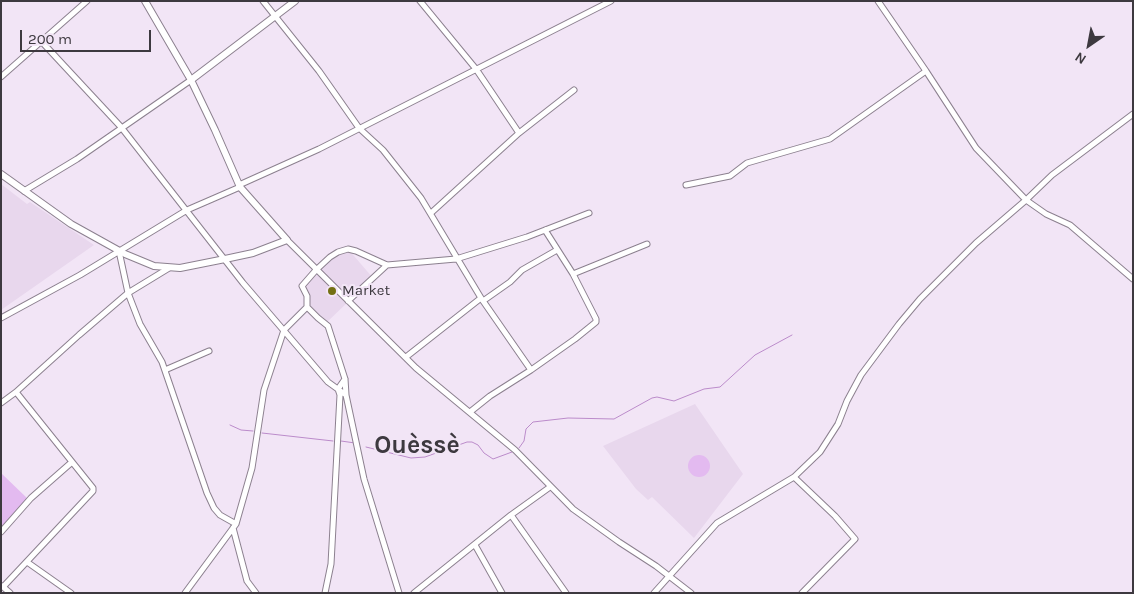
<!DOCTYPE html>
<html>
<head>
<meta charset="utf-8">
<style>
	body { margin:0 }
	#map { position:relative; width:1134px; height:594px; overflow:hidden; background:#f2e5f6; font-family:Karla,sans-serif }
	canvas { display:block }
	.frame { position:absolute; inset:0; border:2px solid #3d393f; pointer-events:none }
	.north { position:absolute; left:1064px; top:20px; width:50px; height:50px; -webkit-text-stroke:4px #f2e5f6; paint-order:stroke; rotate:213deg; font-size:14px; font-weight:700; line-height:20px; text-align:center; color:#3d393f }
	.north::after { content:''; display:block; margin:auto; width:18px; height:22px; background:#3d393f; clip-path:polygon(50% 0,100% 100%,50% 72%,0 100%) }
	.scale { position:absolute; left:20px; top:30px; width:131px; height:22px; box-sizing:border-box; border:2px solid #3d393f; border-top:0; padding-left:6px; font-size:15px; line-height:18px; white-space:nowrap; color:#3d393f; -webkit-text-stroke:4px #f2e5f6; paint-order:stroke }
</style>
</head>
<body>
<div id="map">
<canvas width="1134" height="594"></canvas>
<div class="frame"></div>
<div class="north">N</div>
<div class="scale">200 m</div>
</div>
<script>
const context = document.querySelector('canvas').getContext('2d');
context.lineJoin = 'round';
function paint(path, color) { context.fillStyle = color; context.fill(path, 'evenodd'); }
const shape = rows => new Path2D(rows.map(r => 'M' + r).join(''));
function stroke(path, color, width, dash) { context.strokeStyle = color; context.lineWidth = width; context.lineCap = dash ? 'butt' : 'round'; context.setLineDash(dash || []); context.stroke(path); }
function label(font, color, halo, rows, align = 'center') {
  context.font = font + ' Karla,sans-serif'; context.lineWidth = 4; context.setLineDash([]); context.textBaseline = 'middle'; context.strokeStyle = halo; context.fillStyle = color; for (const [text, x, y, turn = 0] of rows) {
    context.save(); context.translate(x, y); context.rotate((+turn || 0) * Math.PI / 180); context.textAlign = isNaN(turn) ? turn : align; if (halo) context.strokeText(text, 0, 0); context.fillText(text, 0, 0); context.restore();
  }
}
const built = shape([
	[1,184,27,204,30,202,94,245,1,310],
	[348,249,373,278,326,323,307,307,307,303,302,286,330,257],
	[695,404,743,474,694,538,652,497,648,500,636,489,603,446]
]);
const green = shape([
	'688 466a11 11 0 1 1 22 0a11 11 0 1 1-22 0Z',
	[1,473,28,499,1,527]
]);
const stream = shape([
	[230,425,241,430,253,431],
	[262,433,333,441],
	[341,441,355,443],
	[366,447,411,458,425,457,467,442,472,442,478,445,484,453,493,459,512,452],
	[519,448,524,441,526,429,533,422,568,418,614,419,652,398,657,397,674,401,704,389,720,387,755,355,792,335]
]);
const minor = shape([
	[263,1,319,71,359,128,383,150,421,198,481,298,531,370],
	[420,1,476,69,519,133],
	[878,1,926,71,976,148,1026,200,1046,214,1070,225,1133,279],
	[42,42,121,127,243,283,328,382,346,395,364,479,399,593],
	[1,77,87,1],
	[239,185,319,149,611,1],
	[686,185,730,176,747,163,830,139,926,71],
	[24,191,77,159,191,80],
	[431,213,519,133,574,90],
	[287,240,416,368,515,450,573,509,619,542,656,566,691,593],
	[119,251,128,293,140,324,162,362,207,493,214,508,220,515,236,524],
	[573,274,647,244],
	[348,301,387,265],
	[483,301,510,282,522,270,557,250],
	[307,307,318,318,328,326,345,379,346,395],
	[1,318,80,275,187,210,240,187],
	[406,357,481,298],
	[165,370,209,351],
	[1,403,16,392,79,335,128,293,169,268],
	[470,412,490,396,531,370,575,339,596,322,596,319,573,274,545,230],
	[794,477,835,516,855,539,802,593],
	[511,515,566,593],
	[233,528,247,581,256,593],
	[1,532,31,498,72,462],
	[475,545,502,593],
	[27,562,71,593],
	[2,586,10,593],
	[3,587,93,491,93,488,16,392],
	[185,593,236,524,252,468,264,390,284,330,307,307,307,296,302,286,316,270,330,257,338,252,348,249,356,251,387,265,456,259,527,237,589,213],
	[325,593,331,564,340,395,338,389,345,379],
	[414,593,511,515,550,487],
	[654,593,717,523,794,477,820,452,838,424,847,401,861,375,899,324,920,299,976,243,1026,200,1052,175,1133,114]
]);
const major = shape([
	[191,80,295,1],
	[1,174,71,224,125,254,154,266,180,268,225,259,253,253,287,240,240,187,215,130,191,80,145,1]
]);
const markers = [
	[332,291,5,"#737013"]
];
const poiNames = [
	["Market",342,291]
];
const townNames = [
	["Ouèssè",417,446]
];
paint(built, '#e8d7ed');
paint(green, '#e3baf0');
stroke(stream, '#bb8bca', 1);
stroke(minor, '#8c808f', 7);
stroke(major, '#8c808f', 8);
stroke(minor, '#fff', 5);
stroke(major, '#fff', 6);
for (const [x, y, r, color] of markers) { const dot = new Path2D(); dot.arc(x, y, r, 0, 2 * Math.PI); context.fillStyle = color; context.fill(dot); stroke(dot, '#f2e5f6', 2); }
label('15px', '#3d393f', '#f2e5f6', poiNames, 'left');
label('bold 25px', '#3d393f', '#f2e5f6', townNames);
</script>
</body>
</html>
